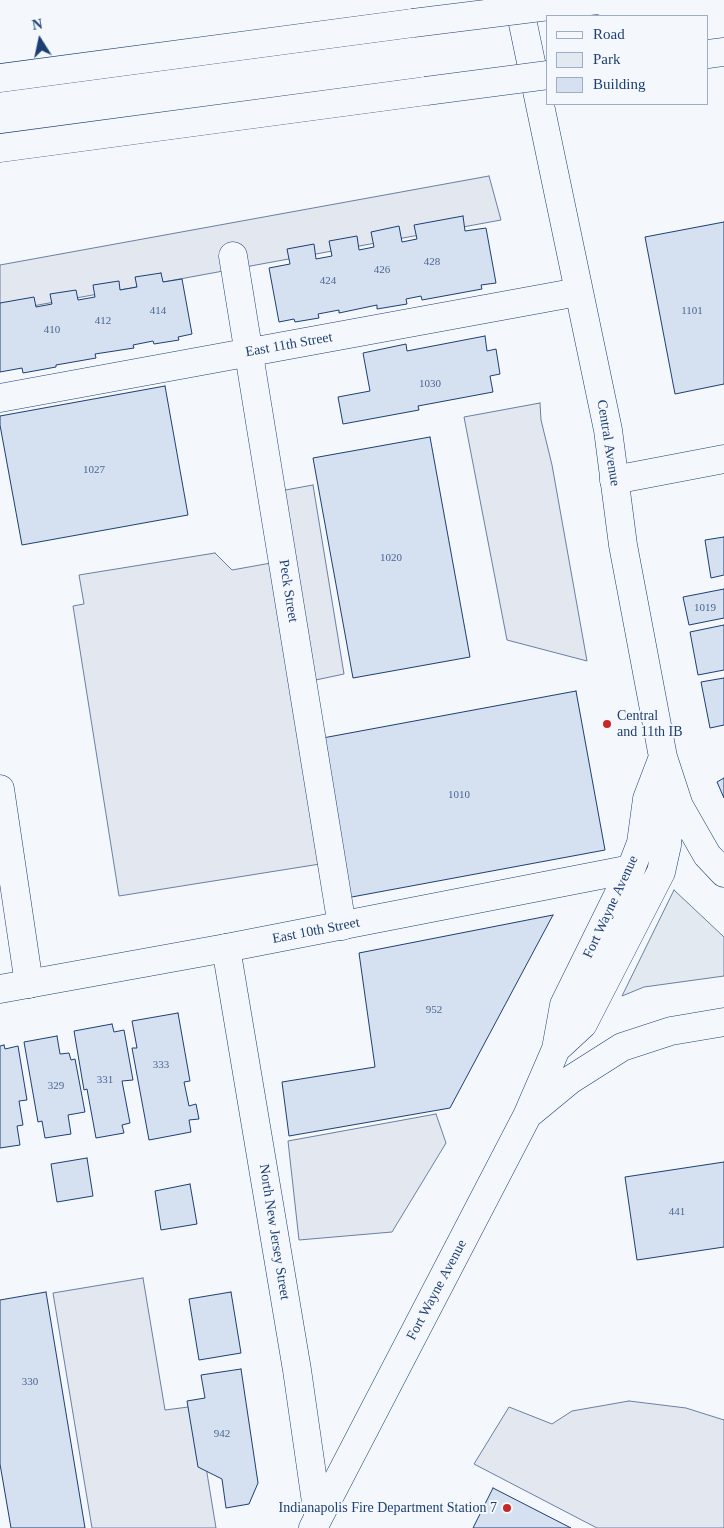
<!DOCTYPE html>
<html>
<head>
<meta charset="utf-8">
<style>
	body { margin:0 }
	#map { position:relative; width:724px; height:1528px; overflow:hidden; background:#f4f7fb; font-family:Georgia,serif }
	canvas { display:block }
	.legend { position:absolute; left:546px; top:15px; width:162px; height:90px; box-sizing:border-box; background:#f4f7fb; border:1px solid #9eadc5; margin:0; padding:6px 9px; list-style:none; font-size:15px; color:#1d3f73 }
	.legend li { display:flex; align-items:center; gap:10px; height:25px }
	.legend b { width:25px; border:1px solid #9eadc5 }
	.north { position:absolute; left:15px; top:15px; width:50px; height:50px; -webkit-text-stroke:4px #f4f7fb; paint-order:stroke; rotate:350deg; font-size:14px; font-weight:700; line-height:20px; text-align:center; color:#1d3f73 }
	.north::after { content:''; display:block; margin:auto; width:18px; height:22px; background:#1d3f73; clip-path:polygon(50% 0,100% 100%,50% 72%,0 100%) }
</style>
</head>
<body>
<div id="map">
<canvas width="724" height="1528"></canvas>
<ul class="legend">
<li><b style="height:6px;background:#f4f7fb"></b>Road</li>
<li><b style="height:14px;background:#e3e9f0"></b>Park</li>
<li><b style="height:14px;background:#d5e0f0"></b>Building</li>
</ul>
<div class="north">N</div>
</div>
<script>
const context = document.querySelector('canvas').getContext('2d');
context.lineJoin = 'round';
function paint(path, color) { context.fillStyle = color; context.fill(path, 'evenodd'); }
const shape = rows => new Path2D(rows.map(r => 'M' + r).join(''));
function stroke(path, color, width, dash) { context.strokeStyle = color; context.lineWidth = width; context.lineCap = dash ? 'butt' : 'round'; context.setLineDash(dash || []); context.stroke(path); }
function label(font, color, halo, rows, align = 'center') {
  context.font = font + ' Georgia,serif'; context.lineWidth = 4; context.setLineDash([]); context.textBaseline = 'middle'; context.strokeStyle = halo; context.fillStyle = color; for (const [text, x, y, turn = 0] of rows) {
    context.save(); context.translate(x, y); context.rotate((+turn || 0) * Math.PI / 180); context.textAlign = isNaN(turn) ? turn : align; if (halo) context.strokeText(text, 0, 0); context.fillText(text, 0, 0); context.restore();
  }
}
const green = shape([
	[674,890,724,937,724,976,644,987,622,996,674,890]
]);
const parking = shape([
	[489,176,501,220,0,312,0,265,489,176],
	[540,403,541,420,552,465,587,661,507,640,464,417,540,403],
	[313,485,344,674,311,681,280,491,313,485],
	[215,553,232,570,271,563,320,864,119,896,73,606,84,604,79,575,215,553],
	[436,1114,446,1143,392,1232,299,1240,288,1141,436,1114],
	[143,1278,165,1410,196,1406,216,1528,92,1528,53,1293,143,1278],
	[629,1401,686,1408,724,1420,724,1528,597,1528,474,1464,509,1407,552,1424,572,1411,629,1401]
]);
const building = shape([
	[463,216,465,231,486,228,496,283,481,285,482,289,422,300,421,296,406,299,407,304,377,309,377,305,339,313,339,310,318,314,319,318,295,322,294,319,279,322,269,268,290,264,287,249,314,244,316,259,332,256,329,241,357,236,359,250,374,247,371,232,399,226,402,242,417,239,414,225,463,216],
	[724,222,724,384,675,394,645,237,724,222],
	[161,273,163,282,182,279,192,334,178,337,179,340,154,344,153,341,133,345,134,348,95,354,96,358,56,365,56,367,23,373,22,368,0,372,0,303,34,297,36,307,52,304,50,294,76,290,78,300,95,297,93,285,119,281,120,290,137,287,135,277,161,273],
	[485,336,487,351,496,349,500,374,490,376,493,392,418,406,419,410,343,424,338,397,370,391,363,353,406,344,407,351,485,336],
	[165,386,188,515,22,545,0,425,0,416,165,386],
	[430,437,470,657,353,678,313,458,430,437],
	[724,537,724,575,711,578,705,540,724,537],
	[724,589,724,618,689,625,683,597,724,589],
	[724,625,724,670,698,675,690,632,724,625],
	[724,678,724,725,710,728,701,682,724,678],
	[576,691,605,850,341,899,312,740,576,691],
	[724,778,724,798,717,782,724,778],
	[553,915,450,1108,289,1136,282,1082,375,1067,359,953,553,915],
	[178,1013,190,1081,184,1082,189,1106,196,1104,199,1119,189,1120,191,1132,149,1140,132,1048,137,1048,132,1021,178,1013],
	[112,1024,114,1032,124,1030,133,1080,122,1081,130,1123,122,1125,124,1133,96,1138,87,1089,84,1090,74,1031,112,1024],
	[57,1036,60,1054,69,1053,71,1060,75,1059,85,1112,68,1115,71,1134,45,1138,42,1121,38,1122,24,1042,57,1036],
	[4,1045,5,1049,18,1046,27,1100,19,1101,23,1125,17,1126,20,1145,0,1148,0,1046,4,1045],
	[87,1158,93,1196,57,1202,51,1164,87,1158],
	[724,1162,724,1247,637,1260,625,1177,724,1162],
	[190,1184,197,1224,161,1230,155,1191,190,1184],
	[46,1292,85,1528,11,1528,0,1464,0,1300,46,1292],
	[231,1292,241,1353,199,1360,189,1299,231,1292],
	[241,1369,258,1483,249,1504,226,1508,222,1479,198,1467,187,1401,205,1398,201,1375,241,1369],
	[493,1488,571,1528,473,1528,493,1488]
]);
const street = shape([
	[233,256,342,926],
	[0,398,578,292],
	[614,480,724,459],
	[0,789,29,984],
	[226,948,297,1370,318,1516]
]);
const secondary = shape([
	[518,0,608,430,623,545,663,757,679,806,707,855,724,873],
	[0,989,226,948,631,869],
	[556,1049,583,1024,661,872,667,845,670,810,667,790],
	[530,1113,570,1080,622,1047,671,1031,724,1022],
	[313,1528,527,1116,556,1049,564,1005,631,869,641,843,647,799,663,757]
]);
const highway = shape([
	[708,54,724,52],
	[0,78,413,23],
	[0,148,426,91]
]);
const highwayBridge = shape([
	[413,23,597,0],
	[426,91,548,75]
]);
const markers = [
	[607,724,5,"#c62828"],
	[507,1508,5,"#c62828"]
];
const numberNames = [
	["428",432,262],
	["426",382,270],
	["424",328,281],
	["414",158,311],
	["1101",692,311],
	["412",103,321],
	["410",52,330],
	["1030",430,384],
	["1027",94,470],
	["1020",391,558],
	["1019",705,608],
	["1010",459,795],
	["952",434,1010],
	["333",161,1065],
	["331",105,1080],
	["329",56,1086],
	["441",677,1212],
	["330",30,1382],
	["942",222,1434]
];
const streetNames = [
	["East 11th Street",289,345,-10],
	["Central Avenue",608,443,81],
	["Peck Street",288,591,81],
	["Fort Wayne Avenue",611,907,-65],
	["East 10th Street",316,931,-11],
	["North New Jersey Street",274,1232,81],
	["Fort Wayne Avenue",437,1290,-62]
];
const poiNames = [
	["Central",617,716],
	["and 11th IB",617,732],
	["Indianapolis Fire Department Station 7",497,1508,"right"]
];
paint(green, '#e3e9f0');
stroke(green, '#687fa3', 1);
paint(parking, '#e3e8f0');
stroke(parking, '#687fa3', 1);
paint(building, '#d5e0f0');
stroke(building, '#1d3f73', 1);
stroke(street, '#1d3f73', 29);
stroke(secondary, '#1d3f73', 29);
stroke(highway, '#1d3f73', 29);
stroke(street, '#f4f7fb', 28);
stroke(secondary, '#f4f7fb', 28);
stroke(highway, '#f4f7fb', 28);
stroke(highwayBridge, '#1d3f73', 29, []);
stroke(highwayBridge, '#f4f7fb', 28);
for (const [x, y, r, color] of markers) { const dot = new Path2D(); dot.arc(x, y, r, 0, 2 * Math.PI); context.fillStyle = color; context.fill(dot); stroke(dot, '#f4f7fb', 2); }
label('11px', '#4b6792', null, numberNames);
label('14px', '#1d3f73', '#f4f7fb', streetNames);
label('14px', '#1d3f73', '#f4f7fb', poiNames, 'left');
</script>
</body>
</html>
